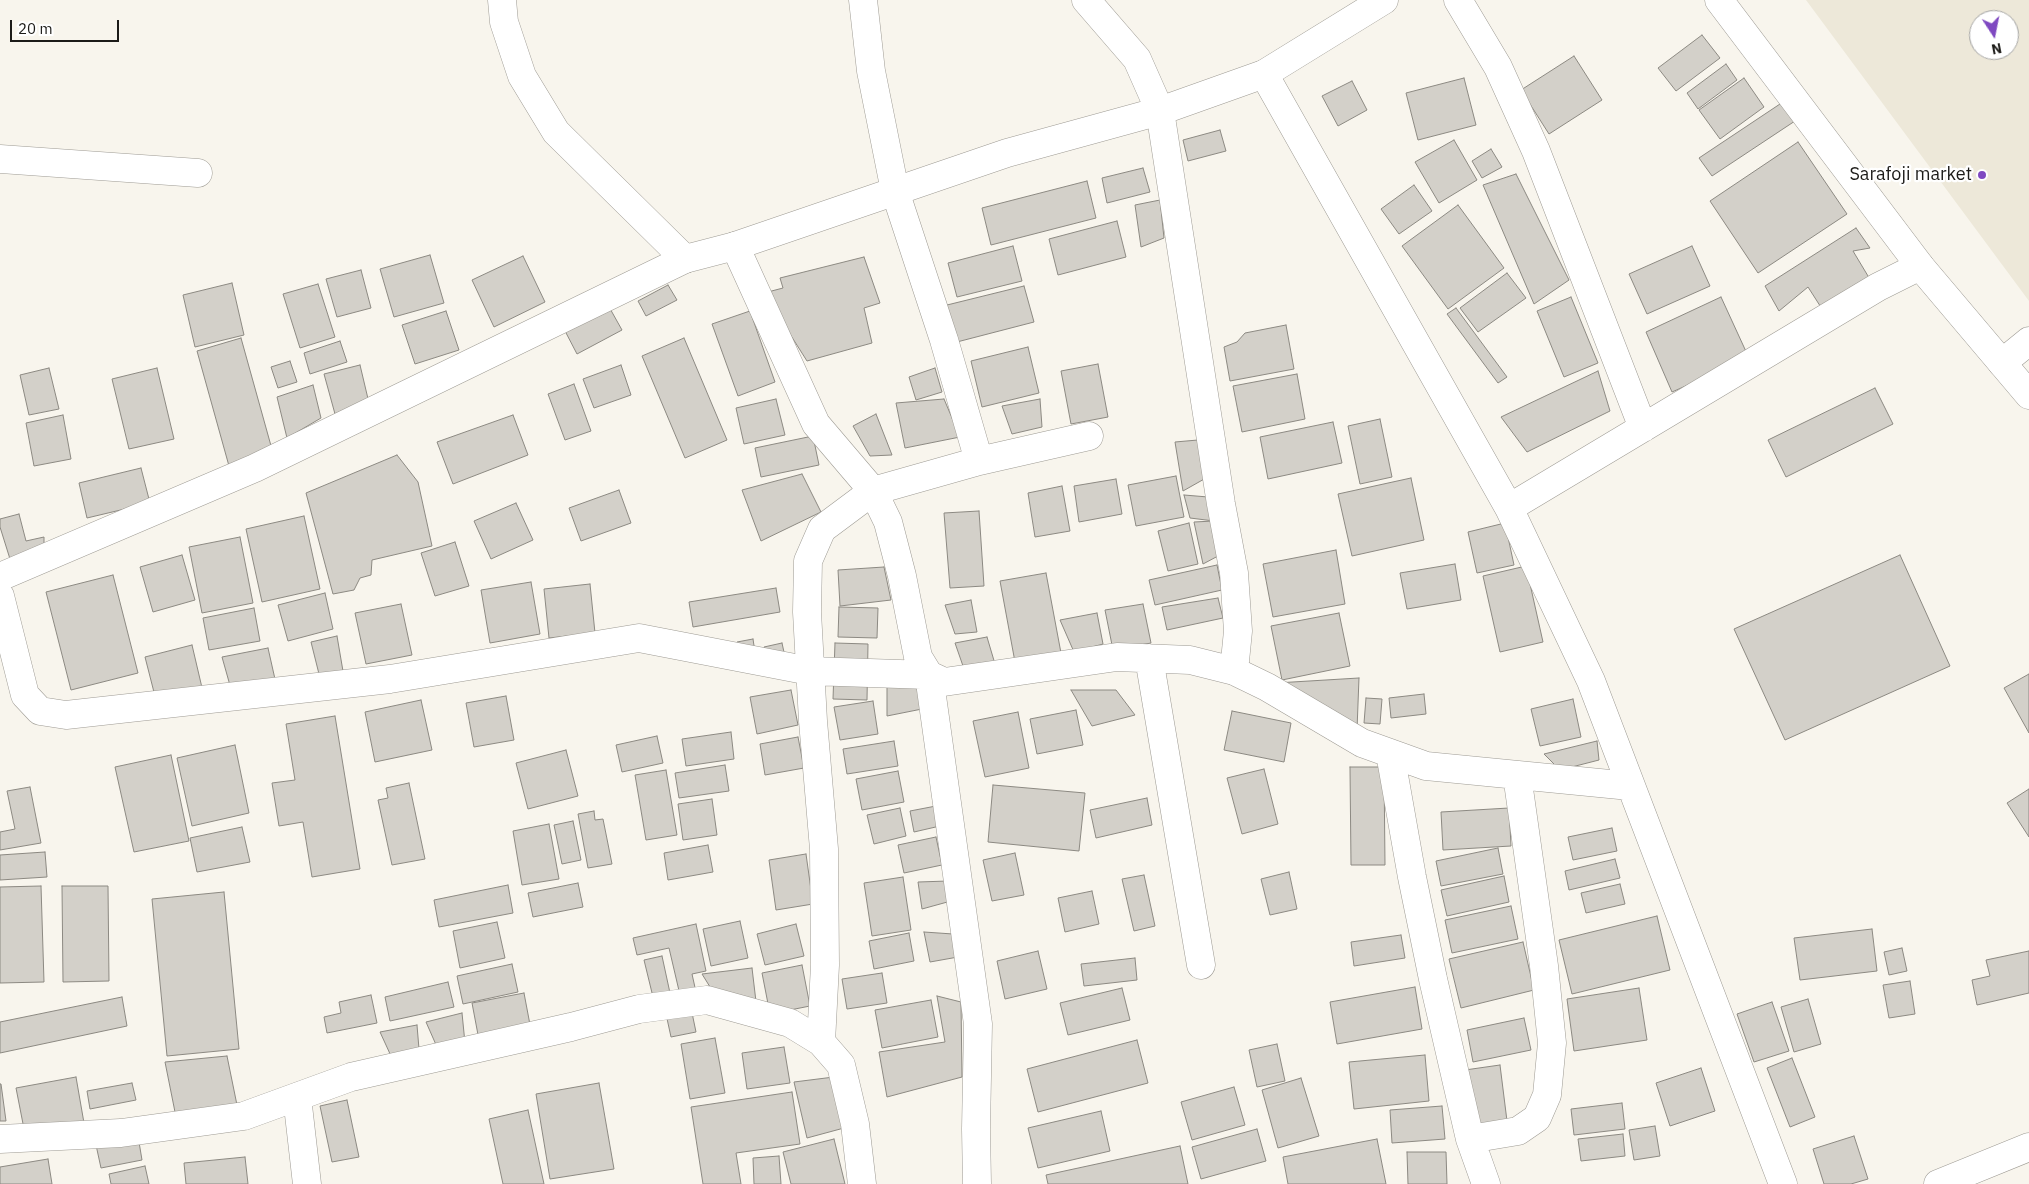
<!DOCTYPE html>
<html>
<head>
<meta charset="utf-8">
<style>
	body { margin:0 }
	#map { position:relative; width:2029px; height:1184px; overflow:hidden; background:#f8f5ed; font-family:"IBM Plex Sans",sans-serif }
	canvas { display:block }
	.north { position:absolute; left:1969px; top:10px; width:50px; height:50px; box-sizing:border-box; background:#fff; border:1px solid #a4a4a3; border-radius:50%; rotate:169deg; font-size:14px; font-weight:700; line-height:20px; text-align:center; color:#1c1b18 }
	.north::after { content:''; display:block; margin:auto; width:18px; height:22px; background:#7f49c1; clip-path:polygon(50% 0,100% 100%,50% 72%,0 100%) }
	.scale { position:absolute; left:10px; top:20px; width:109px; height:22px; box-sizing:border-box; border:2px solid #1c1b18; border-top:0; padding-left:6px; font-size:15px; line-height:18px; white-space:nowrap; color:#1c1b18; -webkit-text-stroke:4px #fff; paint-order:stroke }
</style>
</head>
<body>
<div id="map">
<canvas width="2029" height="1184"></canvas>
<div class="north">N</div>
<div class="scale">20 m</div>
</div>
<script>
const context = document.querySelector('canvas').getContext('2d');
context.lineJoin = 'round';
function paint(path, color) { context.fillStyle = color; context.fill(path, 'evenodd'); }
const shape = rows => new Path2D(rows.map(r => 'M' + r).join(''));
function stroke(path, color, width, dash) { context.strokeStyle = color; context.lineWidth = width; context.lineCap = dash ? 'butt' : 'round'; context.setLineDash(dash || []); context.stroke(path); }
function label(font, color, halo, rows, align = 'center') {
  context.font = font + ' "IBM Plex Sans",sans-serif'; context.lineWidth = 4.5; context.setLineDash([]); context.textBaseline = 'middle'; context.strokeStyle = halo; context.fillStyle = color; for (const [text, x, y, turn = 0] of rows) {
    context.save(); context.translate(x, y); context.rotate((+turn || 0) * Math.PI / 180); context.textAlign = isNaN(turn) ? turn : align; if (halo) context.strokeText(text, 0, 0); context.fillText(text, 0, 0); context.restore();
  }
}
const built = shape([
	[1806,0,2029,0,2029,301],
	[1979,20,2009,20,2009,50,1979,50]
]);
const building = shape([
	[1702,35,1720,58,1676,91,1658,68,1702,35],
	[1574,56,1602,100,1549,134,1521,90,1574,56],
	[1726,64,1737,80,1698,109,1687,93,1726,64],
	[1464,78,1476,125,1418,140,1406,93,1464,78],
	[1744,78,1764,107,1720,139,1699,110,1744,78],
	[1352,81,1367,110,1338,126,1322,96,1352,81],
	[1783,102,1795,121,1712,176,1699,158,1783,102],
	[1220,130,1226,151,1188,161,1183,140,1220,130],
	[1454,140,1477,180,1439,203,1415,162,1454,140],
	[1798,142,1847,214,1758,273,1710,201,1798,142],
	[1491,149,1502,167,1482,178,1472,161,1491,149],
	[1143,168,1150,192,1107,203,1102,178,1143,168],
	[1516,174,1569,280,1534,304,1483,185,1516,174],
	[1087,181,1096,218,991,245,982,208,1087,181],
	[1414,185,1432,211,1399,234,1381,209,1414,185],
	[1160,200,1164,238,1141,247,1135,205,1160,200],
	[1458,205,1504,268,1448,309,1402,246,1458,205],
	[1117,221,1126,257,1058,275,1049,239,1117,221],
	[1856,228,1870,248,1853,251,1871,281,1824,312,1808,287,1779,311,1765,286,1856,228],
	[1013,246,1022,281,957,297,948,263,1013,246],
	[1692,246,1710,286,1647,314,1629,274,1692,246],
	[430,255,444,303,394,317,380,269,430,255],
	[523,256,545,302,494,327,472,280,523,256],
	[864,257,880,303,864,308,872,343,807,361,764,293,783,288,780,278,864,257],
	[361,270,371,308,337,317,326,279,361,270],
	[1507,273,1526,298,1478,332,1460,308,1507,273],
	[232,283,244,335,195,347,183,295,232,283],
	[318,284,335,337,300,348,283,294,318,284],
	[668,285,677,300,646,316,638,301,668,285],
	[1024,286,1034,322,953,343,943,306,1024,286],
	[1571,297,1598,363,1564,377,1537,311,1571,297],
	[1721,297,1749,358,1672,392,1646,332,1721,297],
	[608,305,622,330,577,354,564,329,608,305],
	[1456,308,1507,377,1498,383,1447,314,1456,308],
	[446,311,459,350,415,364,402,325,446,311],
	[750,311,775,382,738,396,712,324,750,311],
	[1286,325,1294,369,1230,381,1224,347,1237,342,1245,333,1286,325],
	[241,338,273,453,229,466,197,351,241,338],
	[684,338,727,440,685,458,642,356,684,338],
	[340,341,347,362,310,374,304,353,340,341],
	[1028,347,1039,393,982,407,971,361,1028,347],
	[290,361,297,382,278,388,271,367,290,361],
	[1098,364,1108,417,1071,424,1061,371,1098,364],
	[360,365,369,403,335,414,324,374,360,365],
	[621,365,631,395,594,408,583,379,621,365],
	[49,368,59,409,29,415,20,375,49,368],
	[157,368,174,439,129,449,112,379,157,368],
	[935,368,942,392,916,400,909,377,935,368],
	[1598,371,1610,411,1527,452,1501,417,1598,371],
	[1297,374,1305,419,1242,432,1233,386,1297,374],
	[574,384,591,431,565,440,548,394,574,384],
	[313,385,321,418,287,438,277,397,313,385],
	[1875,388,1893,424,1786,477,1768,440,1875,388],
	[776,399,785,435,744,444,736,408,776,399],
	[944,399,960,437,905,448,896,403,944,399],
	[1040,399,1042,427,1012,434,1002,406,1040,399],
	[876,414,892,455,870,456,853,426,876,414],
	[63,415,71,459,34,466,26,423,63,415],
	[513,415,528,455,453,484,437,442,513,415],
	[1380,419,1392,477,1360,484,1348,426,1380,419],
	[1333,422,1342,463,1268,479,1260,437,1333,422],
	[813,436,819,465,761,477,755,448,813,436],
	[1198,440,1206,478,1183,491,1175,442,1198,440],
	[397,455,418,482,432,546,372,560,371,575,360,578,354,590,333,594,306,493,397,455],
	[141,468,150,503,87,518,79,483,141,468],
	[802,474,821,512,761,541,742,490,802,474],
	[1176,476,1184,517,1136,526,1128,485,1176,476],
	[1411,478,1424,540,1352,556,1338,494,1411,478],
	[1116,479,1122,514,1079,522,1074,486,1116,479],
	[1062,486,1070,531,1035,537,1028,493,1062,486],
	[619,490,631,523,581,541,569,508,619,490],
	[1184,495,1208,497,1214,521,1190,518,1184,495],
	[516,503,533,540,491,559,474,521,516,503],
	[979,511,984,586,950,588,944,513,979,511],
	[19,514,26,541,44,537,44,547,10,559,0,527,0,519,19,514],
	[304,516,320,589,262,602,246,529,304,516],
	[1214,521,1218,556,1203,564,1194,522,1214,521],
	[1189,523,1198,564,1168,571,1158,531,1189,523],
	[1505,523,1514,565,1477,573,1468,532,1505,523],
	[240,537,253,603,202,613,189,547,240,537],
	[455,542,469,586,435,596,421,553,455,542],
	[1336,550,1345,604,1273,617,1263,564,1336,550],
	[182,555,195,600,153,612,140,567,182,555],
	[1900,555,1950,666,1785,740,1734,629,1900,555],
	[1455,564,1461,600,1407,609,1400,573,1455,564],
	[1217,565,1222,590,1155,605,1149,580,1217,565],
	[1526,566,1543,642,1500,652,1483,576,1526,566],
	[884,567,891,600,840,606,838,570,884,567],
	[1046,573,1061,653,1015,662,1000,581,1046,573],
	[113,575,138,673,71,690,46,592,113,575],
	[531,582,540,634,490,643,481,590,531,582],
	[590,584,595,633,549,638,544,589,590,584],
	[776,588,780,612,693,627,689,602,776,588],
	[325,593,333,629,288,641,278,605,325,593],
	[1218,598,1223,618,1167,630,1162,607,1218,598],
	[971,600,977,632,955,634,945,605,971,600],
	[401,604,412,655,366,664,355,613,401,604],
	[1143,604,1151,643,1113,650,1105,610,1143,604],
	[839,607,878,608,877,638,838,637,839,607],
	[254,608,260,641,209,650,203,618,254,608],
	[1097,613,1103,644,1074,652,1060,620,1097,613],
	[1339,613,1350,666,1282,680,1271,626,1339,613],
	[337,636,344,677,320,678,311,642,337,636],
	[987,637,995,664,963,666,955,643,987,637],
	[753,639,756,659,740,662,737,642,753,639],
	[782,643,787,666,768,669,764,647,782,643],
	[835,643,868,644,867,700,833,699,835,643],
	[192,645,203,692,157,704,145,657,192,645],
	[268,648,277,688,231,689,222,657,268,648],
	[2029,674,2029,733,2004,688,2029,674],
	[1359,678,1357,730,1276,683,1359,678],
	[913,682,927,708,887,716,887,685,913,682],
	[791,690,798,725,757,734,750,697,791,690],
	[1071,690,1116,690,1135,715,1092,726,1071,690],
	[1424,694,1426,714,1391,718,1389,698,1424,694],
	[506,696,514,740,474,747,466,703,506,696],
	[1366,698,1382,699,1380,724,1364,723,1366,698],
	[1573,699,1581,737,1540,746,1531,709,1573,699],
	[421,700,432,750,375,762,365,712,421,700],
	[873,701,878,734,840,740,834,707,873,701],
	[1076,710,1083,745,1037,754,1030,719,1076,710],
	[1232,711,1291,723,1284,762,1224,750,1232,711],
	[1018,712,1029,768,985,777,973,721,1018,712],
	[335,716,360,869,312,877,303,822,279,826,272,783,295,780,286,724,335,716],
	[731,732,734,759,686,766,682,739,731,732],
	[657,736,663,763,622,772,616,745,657,736],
	[798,737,804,768,765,775,760,744,798,737],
	[894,741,898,766,847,774,843,749,894,741],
	[1597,741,1599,760,1560,770,1544,754,1597,741],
	[235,745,249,813,192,826,177,758,235,745],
	[566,750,578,796,528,809,516,763,566,750],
	[171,755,189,841,134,852,115,767,171,755],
	[725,765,729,791,679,798,675,773,725,765],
	[1350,767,1384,767,1385,865,1351,865,1350,767],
	[1264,769,1278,824,1242,834,1227,778,1264,769],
	[666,770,677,835,646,840,635,775,666,770],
	[898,771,904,802,862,810,856,779,898,771],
	[409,783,425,859,392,865,378,800,388,798,386,788,409,783],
	[993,785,1085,793,1079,851,988,842,993,785],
	[30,787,41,843,0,850,0,832,15,829,7,791,30,787],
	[2029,789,2029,837,2007,803,2029,789],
	[1147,798,1152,825,1096,838,1090,810,1147,798],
	[712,799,717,835,683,840,678,804,712,799],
	[936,806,940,826,914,832,910,811,936,806],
	[900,808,906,836,874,844,867,815,900,808],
	[1509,808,1511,846,1443,850,1441,812,1509,808],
	[594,811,595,820,603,819,612,864,588,868,578,814,594,811],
	[573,821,581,860,562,864,554,825,573,821],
	[549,824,559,879,522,885,513,831,549,824],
	[242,827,250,862,197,872,190,838,242,827],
	[1612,828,1617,851,1573,860,1568,837,1612,828],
	[936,837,942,865,904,873,898,845,936,837],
	[708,845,713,872,668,880,664,853,708,845],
	[1498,848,1503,874,1441,886,1436,861,1498,848],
	[45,852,47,877,0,880,0,855,45,852],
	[1015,853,1024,895,992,901,983,860,1015,853],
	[806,854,813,904,776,910,769,860,806,854],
	[1615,859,1620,878,1569,890,1565,871,1615,859],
	[1289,872,1297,909,1270,915,1261,879,1289,872],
	[1144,875,1155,926,1134,931,1122,879,1144,875],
	[1504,876,1509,902,1447,916,1441,890,1504,876],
	[903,877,911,930,872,936,864,883,903,877],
	[948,881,951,901,922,909,918,882,948,881],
	[578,883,583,907,533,917,528,893,578,883],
	[1620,884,1625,904,1586,913,1581,893,1620,884],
	[508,885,513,913,439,927,434,900,508,885],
	[41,886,44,982,0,983,0,887,41,886],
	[62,886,108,886,109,981,63,982,62,886],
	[1092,891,1099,924,1065,932,1058,898,1092,891],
	[224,892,239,1049,167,1056,152,899,224,892],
	[1511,906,1518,939,1452,953,1445,920,1511,906],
	[1657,916,1670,970,1572,994,1559,940,1657,916],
	[740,921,748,958,711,966,703,929,740,921],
	[497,922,505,958,460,968,453,931,497,922],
	[696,924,706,971,692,974,696,992,680,995,669,948,637,955,633,938,696,924],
	[796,924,804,956,765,965,757,934,796,924],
	[1872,929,1877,971,1800,980,1794,938,1872,929],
	[924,932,953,934,958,957,930,962,924,932],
	[909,933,914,961,874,969,869,941,909,933],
	[1401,935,1405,958,1354,966,1351,942,1401,935],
	[1523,942,1534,990,1461,1008,1449,959,1523,942],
	[1902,948,1907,971,1889,975,1884,952,1902,948],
	[1038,951,1047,989,1005,999,997,961,1038,951],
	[2029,951,2029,993,1977,1005,1972,980,1990,976,1986,960,2029,951],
	[662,956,670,993,653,997,644,960,662,956],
	[1135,958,1137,980,1084,986,1081,964,1135,958],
	[512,964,518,992,463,1004,457,976,512,964],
	[802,965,810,1006,770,1014,762,973,802,965],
	[752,968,757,1010,715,995,702,974,752,968],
	[882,973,887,1003,847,1009,842,979,882,973],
	[1910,981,1915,1014,1889,1018,1883,985,1910,981],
	[448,982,454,1007,390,1021,385,997,448,982],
	[1415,987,1422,1029,1337,1044,1330,1002,1415,987],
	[1122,988,1130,1020,1068,1035,1060,1003,1122,988],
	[1639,988,1647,1040,1574,1051,1567,999,1639,988],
	[524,993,531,1030,479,1040,472,1003,524,993],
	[371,995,377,1023,327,1033,324,1017,341,1013,339,1002,371,995],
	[937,996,961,1002,962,1077,887,1097,879,1052,945,1042,937,996],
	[122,997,127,1026,0,1053,0,1022,122,997],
	[1808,999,1821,1044,1794,1052,1781,1007,1808,999],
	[931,1000,938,1037,882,1048,875,1010,931,1000],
	[1772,1002,1789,1051,1754,1062,1737,1014,1772,1002],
	[691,1008,696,1032,671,1037,666,1014,691,1008],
	[462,1013,465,1043,437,1047,426,1022,462,1013],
	[1524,1018,1531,1050,1473,1062,1467,1030,1524,1018],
	[417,1025,419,1049,391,1056,380,1032,417,1025],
	[715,1038,725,1093,690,1099,681,1044,715,1038],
	[1137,1040,1148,1083,1038,1112,1027,1069,1137,1040],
	[1277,1044,1285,1081,1257,1087,1249,1050,1277,1044],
	[784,1047,790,1083,747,1089,742,1053,784,1047],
	[1425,1055,1429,1101,1354,1109,1349,1062,1425,1055],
	[227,1056,237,1105,176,1117,165,1062,227,1056],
	[1792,1058,1815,1117,1790,1127,1767,1068,1792,1058],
	[1500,1065,1507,1121,1471,1125,1465,1070,1500,1065],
	[1701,1068,1715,1111,1670,1126,1656,1083,1701,1068],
	[76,1077,84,1123,25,1134,16,1088,76,1077],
	[834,1077,844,1128,807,1138,794,1082,834,1077],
	[1301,1078,1319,1136,1278,1148,1262,1090,1301,1078],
	[132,1083,136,1100,90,1109,87,1091,132,1083],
	[599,1083,614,1169,550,1179,536,1094,599,1083],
	[0,1084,1,1084,6,1121,0,1121,0,1084],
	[1234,1087,1245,1125,1192,1140,1181,1102,1234,1087],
	[792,1092,800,1144,736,1153,741,1184,703,1184,691,1107,792,1092],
	[347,1100,359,1157,332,1162,320,1106,347,1100],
	[1622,1103,1625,1129,1574,1135,1571,1109,1622,1103],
	[1442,1106,1445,1139,1392,1143,1390,1110,1442,1106],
	[528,1110,544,1184,503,1184,489,1119,528,1110],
	[1101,1111,1110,1151,1038,1168,1028,1128,1101,1111],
	[1655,1126,1660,1156,1634,1160,1629,1130,1655,1126],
	[1257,1129,1266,1161,1201,1179,1192,1147,1257,1129],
	[1623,1134,1625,1156,1581,1161,1578,1139,1623,1134],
	[138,1136,142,1160,101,1168,96,1145,138,1136],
	[1854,1136,1868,1179,1851,1184,1824,1184,1813,1149,1854,1136],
	[834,1139,845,1184,791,1184,783,1152,834,1139],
	[1377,1139,1386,1184,1288,1184,1283,1157,1377,1139],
	[1180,1146,1188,1184,1048,1184,1046,1175,1180,1146],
	[1407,1152,1446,1152,1447,1184,1408,1184,1407,1152],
	[779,1156,781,1184,754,1184,753,1158,779,1156],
	[245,1157,248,1184,186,1184,184,1163,245,1157],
	[48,1159,52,1184,0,1184,0,1167,48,1159],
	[145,1166,149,1184,111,1184,109,1174,145,1166]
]);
const minor = shape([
	[502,0,504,22,522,76,556,132,685,259],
	[863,0,871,71,895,191,944,340,979,461],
	[1086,0,1137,59,1160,111,1221,504,1234,573,1238,631,1234,671],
	[1458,0,1498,67,1536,151,1643,428],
	[1264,74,1509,508,1591,681,1783,1184],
	[0,159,198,173],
	[735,246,816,424,873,491,888,522,902,576,918,657,929,675,978,1024,976,1129,977,1184],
	[2002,363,2029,341],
	[1509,508,1878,287,1920,266],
	[0,596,25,695,40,711,66,715,390,679,639,638,810,671,929,675,944,682,1117,657,1190,660,1234,671,1267,687,1362,743,1426,766,1630,786],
	[1149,658,1201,965],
	[1390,753,1412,877,1433,979,1470,1139,1486,1184],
	[821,1042,825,965,824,849,813,721,807,612,808,561,822,529,873,491,979,461,1089,436],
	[297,1097,307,1184],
	[0,1139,121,1133,244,1116,351,1077,571,1027,639,1009,707,1000,790,1023,821,1042,841,1065,855,1124,862,1184],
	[1470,1139,1518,1131,1537,1118,1547,1095,1552,1043,1544,966,1517,775],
	[1938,1184,2029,1147]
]);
const tertiary = shape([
	[0,577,255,468,685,259,735,246,1007,153,1160,111,1264,74,1384,0]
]);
const secondary = shape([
	[1719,0,1920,266,2029,395]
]);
const markers = [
	[1982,175,5,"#7f49c1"]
];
const poiNames = [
	["Sarafoji market",1972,175]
];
paint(built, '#ede8d9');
paint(building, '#d3d0c9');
stroke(building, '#8c8982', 1);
stroke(minor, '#9e9b94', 29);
stroke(tertiary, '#9e9b94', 29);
stroke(secondary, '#9e9b94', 29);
stroke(minor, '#fff', 28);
stroke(tertiary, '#fff', 28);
stroke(secondary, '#fff', 28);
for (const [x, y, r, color] of markers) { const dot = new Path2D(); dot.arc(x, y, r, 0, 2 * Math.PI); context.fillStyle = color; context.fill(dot); stroke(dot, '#fff', 2); }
label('18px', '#1c1b18', '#fff', poiNames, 'right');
</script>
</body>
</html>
